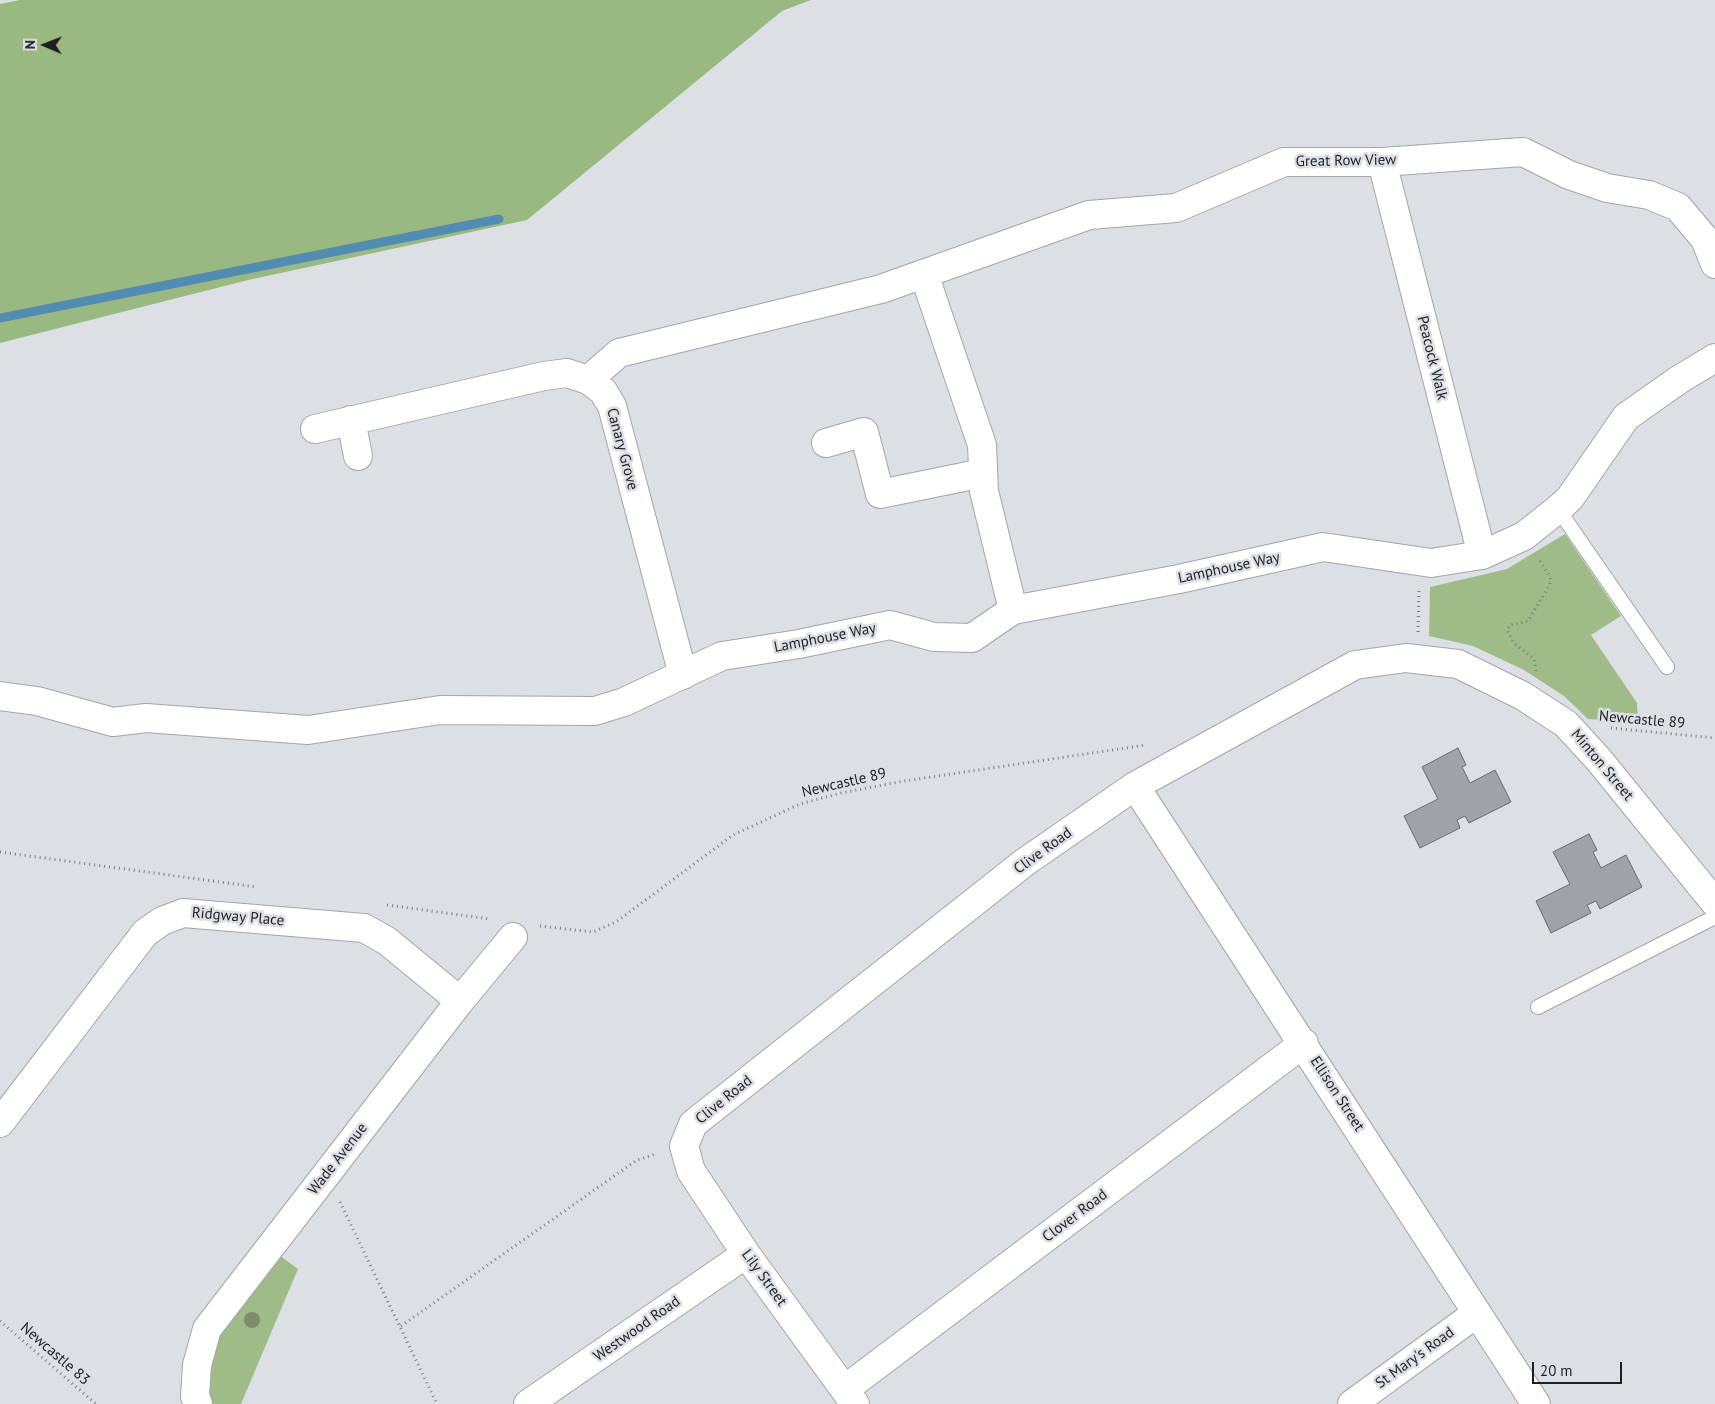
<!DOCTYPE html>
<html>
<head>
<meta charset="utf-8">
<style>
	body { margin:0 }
	#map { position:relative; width:1715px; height:1404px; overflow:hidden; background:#dce0e4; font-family:"PT Sans",sans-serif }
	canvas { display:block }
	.north { position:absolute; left:20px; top:20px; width:50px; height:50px; -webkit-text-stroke:4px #dce0e4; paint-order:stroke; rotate:271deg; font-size:14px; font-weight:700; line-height:20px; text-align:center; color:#1d1f21 }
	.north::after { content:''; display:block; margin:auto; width:18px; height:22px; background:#1d1f21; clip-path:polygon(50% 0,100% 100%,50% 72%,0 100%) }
	.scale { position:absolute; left:1532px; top:1362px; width:90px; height:22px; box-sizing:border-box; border:2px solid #1d1f21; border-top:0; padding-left:6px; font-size:15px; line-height:18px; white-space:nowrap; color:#1d1f21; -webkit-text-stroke:4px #dce0e4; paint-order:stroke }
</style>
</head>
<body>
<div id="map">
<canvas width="1715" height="1404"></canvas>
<div class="north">N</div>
<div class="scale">20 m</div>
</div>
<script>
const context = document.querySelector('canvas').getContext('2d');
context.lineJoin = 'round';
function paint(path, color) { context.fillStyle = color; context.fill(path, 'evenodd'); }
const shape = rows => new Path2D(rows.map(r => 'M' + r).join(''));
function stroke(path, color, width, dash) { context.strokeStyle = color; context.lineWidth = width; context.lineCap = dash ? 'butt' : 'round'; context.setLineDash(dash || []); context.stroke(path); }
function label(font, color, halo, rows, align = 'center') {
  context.font = font + ' "PT Sans",sans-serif'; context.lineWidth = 5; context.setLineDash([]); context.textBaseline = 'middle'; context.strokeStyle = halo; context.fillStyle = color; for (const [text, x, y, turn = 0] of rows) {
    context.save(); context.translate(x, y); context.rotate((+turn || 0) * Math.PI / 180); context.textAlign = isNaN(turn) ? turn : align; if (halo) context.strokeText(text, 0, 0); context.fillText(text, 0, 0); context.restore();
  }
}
const green = shape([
	[1565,534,1621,616,1591,635,1637,703,1638,723,1588,719,1564,696,1524,670,1473,646,1429,636,1430,587,1507,569],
	[275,1252,298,1269,241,1404,210,1404,207,1378,222,1324]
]);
const forest = shape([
	[20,0,811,0,782,11,527,220,248,280,0,343,0,4]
]);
const stream = shape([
	[0,318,499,219]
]);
const building = shape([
	[1458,748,1466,765,1462,767,1470,783,1495,770,1511,802,1469,823,1465,816,1457,820,1460,828,1420,848,1404,816,1438,799,1422,767,1458,748],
	[1589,834,1597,850,1593,852,1601,868,1626,855,1642,887,1600,909,1596,901,1587,905,1591,913,1551,933,1536,901,1570,884,1553,852,1589,834]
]);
const path = shape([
	[1418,632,1419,590],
	[1536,671,1534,659,1514,643,1507,630,1510,625,1528,621,1549,586,1551,581,1549,575,1539,560],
	[1611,728,1715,738],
	[0,852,257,887],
	[387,905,490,919],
	[540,926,593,932,616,922,733,835,800,804,841,793,904,781,1146,745],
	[340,1202,437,1404],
	[0,1321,96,1404],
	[401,1326,637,1160,656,1154]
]);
const service = shape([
	[1558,509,1667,667],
	[1538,1007,1715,917]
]);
const minor = shape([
	[1382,162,1482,555],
	[924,274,982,445,984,491,1013,610],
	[588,380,619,353,881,289,1089,215,1176,208,1284,162,1382,162,1523,152,1569,175,1607,188,1649,195,1678,207,1705,239,1715,264],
	[351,420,358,456],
	[315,429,544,376,567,373,588,380,603,391,612,406,683,675],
	[826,443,864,432,880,494,983,473],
	[0,696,37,701,113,722,146,718,308,730,440,710,595,711,624,702,722,656,799,644,890,625,934,637,972,638,1013,610,1179,579,1323,547,1431,563,1482,555,1524,536,1558,509,1570,498,1626,417,1680,379,1715,358],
	[1135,786,1536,1404],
	[0,1123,145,933,162,921,183,913,364,928,387,941,460,1001],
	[845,1389,1304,1043],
	[198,1404,195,1396,197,1365,207,1329,460,1001,513,937],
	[528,1404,746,1254],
	[855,1404,746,1254,691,1171,684,1146,693,1124,1025,862,1135,786,1355,665,1406,658,1458,664,1523,696,1566,724,1599,760,1715,903],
	[1352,1404,1477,1313]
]);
const trees = [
	[252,1320]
];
const streetNames = [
	["Great Row View",1346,161,-1],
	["Peacock Walk",1432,358,76],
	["Canary Grove",622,449,75],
	["Lamphouse Way",1229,568,-12],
	["Lamphouse Way",825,638,-11],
	["Newcastle 89",1642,720,5],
	["Minton Street",1602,765,50],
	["Newcastle 89",844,783,-13],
	["Clive Road",1043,851,-36],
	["Ridgway Place",238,917,5],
	["Ellison Street",1337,1094,57],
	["Clive Road",724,1100,-39],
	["Wade Avenue",338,1159,-52],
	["Clover Road",1075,1216,-37],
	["Lily Street",764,1278,54],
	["Westwood Road",637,1329,-35],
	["Newcastle 83",55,1354,41],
	["St Mary's Road",1415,1358,-36]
];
paint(green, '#9fbc88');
paint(forest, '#9ab981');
stroke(stream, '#528cb3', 9);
paint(building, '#9fa2a7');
stroke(building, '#66696e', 1);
stroke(service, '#a2a5aa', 16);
stroke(minor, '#a2a5aa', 30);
stroke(path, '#7a7d80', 3, [1, 4]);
stroke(service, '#fff', 14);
stroke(minor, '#fff', 28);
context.fillStyle = '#7c8d6d';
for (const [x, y] of trees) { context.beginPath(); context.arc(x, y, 8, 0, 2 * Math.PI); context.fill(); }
label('15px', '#1d1f21', '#dce0e4', streetNames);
</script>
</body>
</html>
